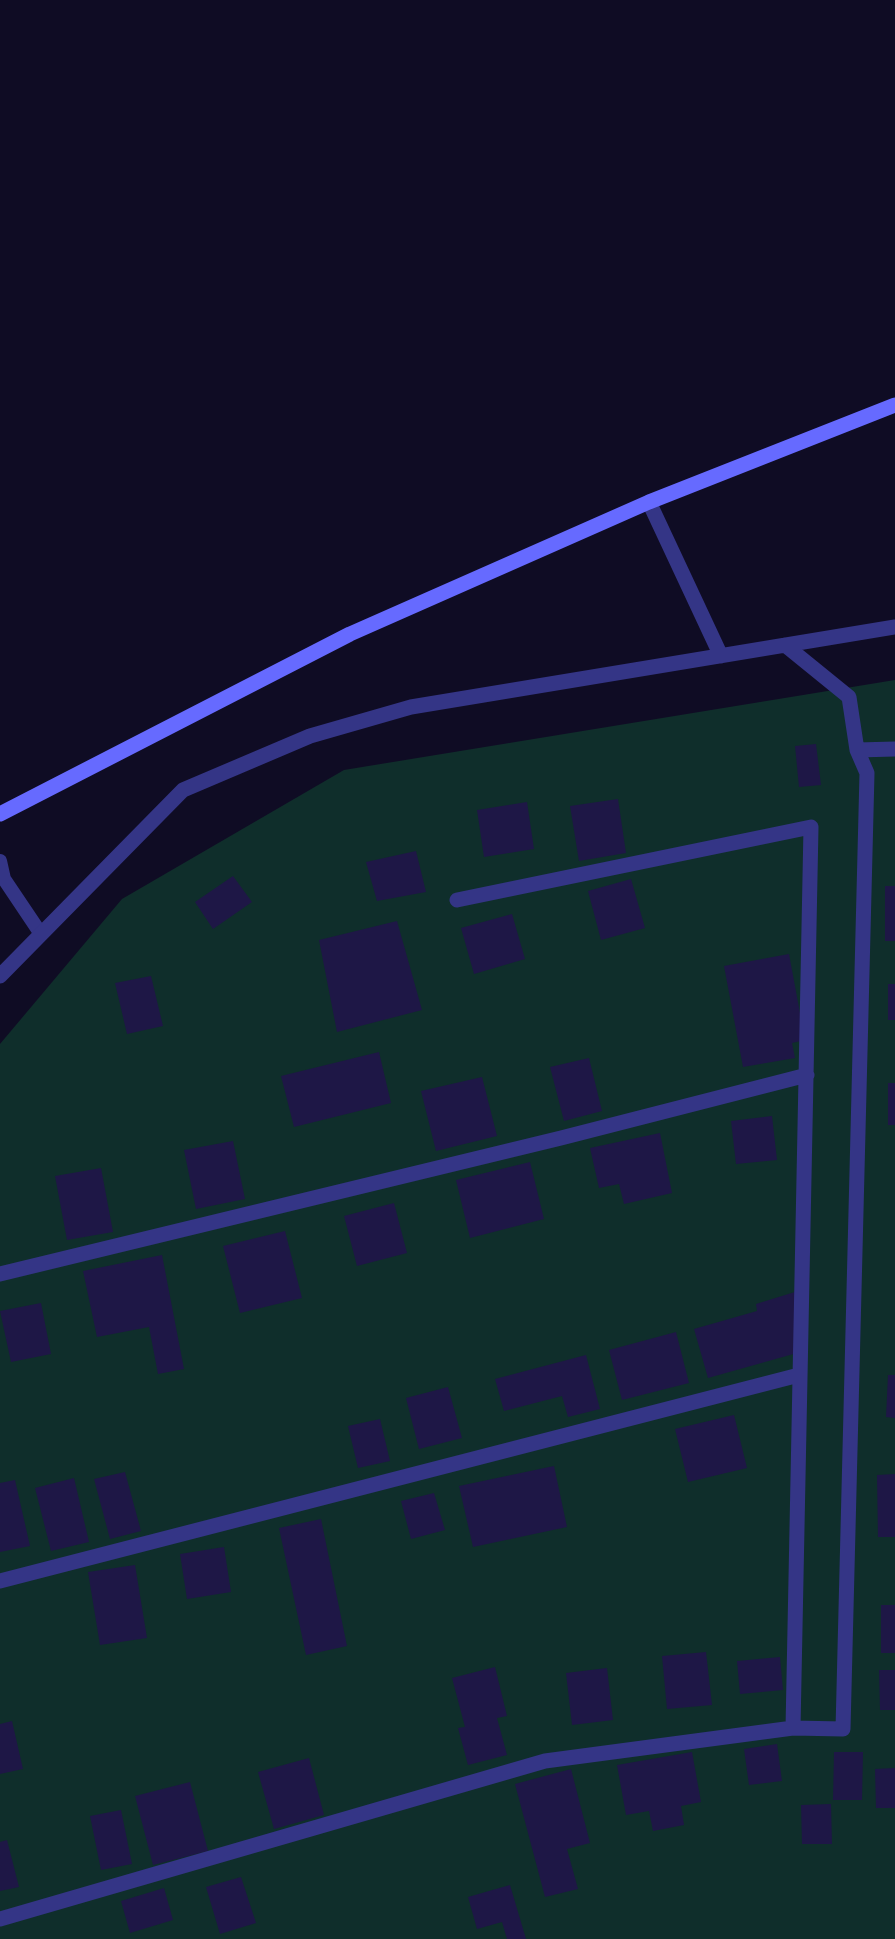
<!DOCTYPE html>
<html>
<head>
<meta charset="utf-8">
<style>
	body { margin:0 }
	canvas { display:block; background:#0f0c24 }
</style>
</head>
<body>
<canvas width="895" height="1939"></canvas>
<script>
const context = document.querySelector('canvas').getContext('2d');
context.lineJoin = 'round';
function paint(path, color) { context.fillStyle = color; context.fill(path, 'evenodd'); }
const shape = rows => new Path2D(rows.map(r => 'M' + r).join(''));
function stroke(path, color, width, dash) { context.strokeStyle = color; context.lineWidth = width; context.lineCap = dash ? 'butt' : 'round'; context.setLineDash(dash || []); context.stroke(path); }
const green = shape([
	[895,680,895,1939,0,1939,0,1044,122,899,344,770]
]);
const building = shape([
	[816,744,821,785,799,787,795,746],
	[618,799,626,853,579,861,570,806],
	[527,802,534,849,484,857,477,810],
	[416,851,426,892,377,901,366,862],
	[233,876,252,902,213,929,195,902],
	[631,879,645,928,601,940,588,891],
	[885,886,895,886,895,941,885,941],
	[512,914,525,959,474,974,461,928],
	[397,921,422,1010,337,1032,319,940],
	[789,954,805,1040,792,1043,795,1058,743,1067,724,966],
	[151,976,163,1026,127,1034,115,983],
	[888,984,895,984,895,1020,888,1020],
	[379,1052,391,1103,294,1127,281,1076],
	[589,1058,602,1111,564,1121,550,1067],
	[482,1077,497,1136,436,1151,421,1091],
	[888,1083,895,1083,895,1125,888,1125],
	[772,1116,777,1160,736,1164,731,1121],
	[660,1133,672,1193,624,1204,619,1184,599,1188,590,1148],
	[233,1141,245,1199,196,1209,184,1150],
	[530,1162,544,1219,470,1238,456,1180],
	[101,1168,113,1232,67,1240,55,1176],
	[394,1203,407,1253,357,1266,344,1216],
	[285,1231,302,1298,240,1313,223,1246],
	[162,1255,184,1369,158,1374,149,1327,97,1337,83,1271],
	[798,1291,797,1353,708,1378,694,1329,757,1311,756,1304],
	[41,1303,51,1354,11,1362,0,1311],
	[676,1332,689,1383,622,1400,609,1350],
	[586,1355,600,1409,568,1417,562,1396,504,1411,495,1379],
	[888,1375,895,1375,895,1418,886,1417],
	[448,1387,462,1438,419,1449,406,1398],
	[734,1415,747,1468,688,1482,675,1429],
	[380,1419,390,1461,358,1468,348,1426],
	[554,1466,567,1527,473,1547,459,1486],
	[125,1472,141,1531,110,1539,94,1479],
	[895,1474,895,1537,878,1537,877,1475],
	[74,1478,89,1542,51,1551,35,1488],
	[15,1480,30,1546,0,1552,0,1483],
	[434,1493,445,1530,411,1539,401,1501],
	[321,1519,347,1646,306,1655,279,1528],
	[224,1547,231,1592,187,1599,180,1554],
	[135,1565,147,1638,100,1645,88,1572],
	[881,1605,895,1605,895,1653,881,1653],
	[706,1652,712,1705,667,1709,662,1656],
	[780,1657,783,1690,740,1694,737,1661],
	[495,1667,507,1716,497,1718,507,1755,468,1765,458,1728,465,1727,452,1678],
	[607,1668,613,1720,572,1725,566,1673],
	[879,1670,895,1670,895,1710,880,1710],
	[12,1721,23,1769,0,1774,0,1724],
	[777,1744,782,1781,749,1785,744,1749],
	[692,1752,701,1802,681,1806,684,1825,653,1831,649,1811,626,1815,617,1765],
	[834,1752,863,1752,862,1800,833,1800],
	[309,1758,324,1815,274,1829,258,1772],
	[895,1768,895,1808,876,1808,875,1769],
	[571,1769,590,1843,567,1849,578,1889,545,1897,515,1784],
	[190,1782,208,1851,153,1865,135,1796],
	[831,1804,832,1844,802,1844,801,1805],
	[121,1810,132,1864,101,1870,90,1816],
	[7,1840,19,1887,0,1891,0,1842],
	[241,1877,256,1923,220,1934,206,1887],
	[510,1885,526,1939,507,1939,502,1922,477,1929,468,1897],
	[164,1888,173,1920,130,1933,121,1901]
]);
const service = shape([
	[0,861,4,879,41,934]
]);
const minor = shape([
	[649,502,721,656],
	[785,645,849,697,857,750,895,749],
	[457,900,811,827,793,1728],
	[0,976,183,790,310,736,411,707,895,627],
	[0,1274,561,1138,807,1075],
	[0,1581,799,1375],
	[0,1919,545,1761,793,1728,843,1729,867,773,857,750]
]);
const secondary = shape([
	[0,814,350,634,649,502,895,405]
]);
paint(green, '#0f2e2b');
paint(building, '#1e1746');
stroke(service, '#343586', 14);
stroke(minor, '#343586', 15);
stroke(secondary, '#666aff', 15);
</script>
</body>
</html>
